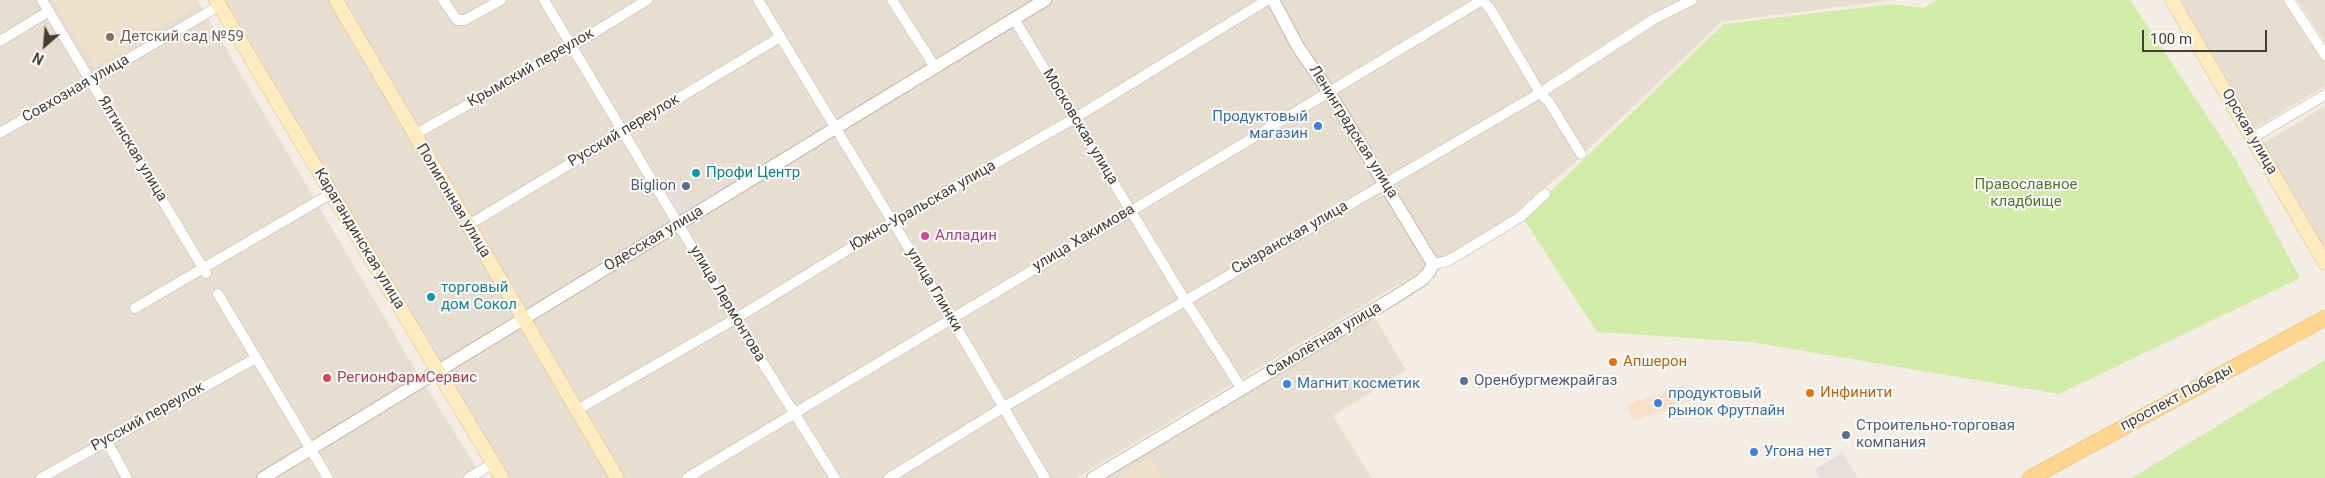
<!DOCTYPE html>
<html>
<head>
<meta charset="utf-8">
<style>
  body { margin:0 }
  #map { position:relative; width:2325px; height:478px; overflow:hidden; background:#f3ede3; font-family:Roboto,sans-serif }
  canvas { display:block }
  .north { position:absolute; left:20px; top:20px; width:50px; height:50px; -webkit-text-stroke:4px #fff; paint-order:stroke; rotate:207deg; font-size:14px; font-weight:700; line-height:20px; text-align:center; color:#453c33 }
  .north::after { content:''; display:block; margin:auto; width:18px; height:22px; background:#453c33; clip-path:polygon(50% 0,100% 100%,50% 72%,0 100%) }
  .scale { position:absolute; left:2142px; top:30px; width:125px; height:22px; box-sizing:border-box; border:2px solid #453c33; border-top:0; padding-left:6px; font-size:15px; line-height:18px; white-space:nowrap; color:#453c33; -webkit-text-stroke:4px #fff; paint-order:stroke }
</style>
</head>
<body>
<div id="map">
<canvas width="2325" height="478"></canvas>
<div class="north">N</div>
<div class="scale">100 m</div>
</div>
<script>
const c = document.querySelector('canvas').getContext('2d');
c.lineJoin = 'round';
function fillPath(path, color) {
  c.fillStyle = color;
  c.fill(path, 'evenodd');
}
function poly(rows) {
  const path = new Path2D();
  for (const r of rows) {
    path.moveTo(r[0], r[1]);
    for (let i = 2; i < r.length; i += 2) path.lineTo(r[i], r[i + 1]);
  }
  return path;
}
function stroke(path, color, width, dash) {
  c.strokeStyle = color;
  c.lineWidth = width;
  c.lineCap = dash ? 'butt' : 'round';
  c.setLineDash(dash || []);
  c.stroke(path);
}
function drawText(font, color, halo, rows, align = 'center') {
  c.font = font + ' Roboto,sans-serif';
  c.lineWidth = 4;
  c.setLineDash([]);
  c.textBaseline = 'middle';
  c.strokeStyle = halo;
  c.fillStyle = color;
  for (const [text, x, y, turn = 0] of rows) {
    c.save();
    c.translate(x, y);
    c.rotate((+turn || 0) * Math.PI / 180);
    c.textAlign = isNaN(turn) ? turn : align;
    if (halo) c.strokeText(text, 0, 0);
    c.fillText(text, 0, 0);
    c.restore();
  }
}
fillPath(poly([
  [0,0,197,0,416,371,483,478,0,478],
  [222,0,1893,0,1721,22,1572,165,1512,216,1076,478,510,478],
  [2184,0,2283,0,2325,63,2325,86,2254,129,2181,1],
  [2297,0,2325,0,2325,42],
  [2325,106,2325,243,2321,245,2262,144],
  [1372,313,1406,370,1333,416,1372,478,1103,478]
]), '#e7ded0');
fillPath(poly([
  [1684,385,1690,401,1633,421,1627,405]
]), '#f7e1cb');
fillPath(poly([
  [103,448,120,478,82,478,74,464]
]), '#e4ded8');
fillPath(poly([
  [53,0,189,0,193,7,94,67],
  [1149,458,1161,478,1116,478]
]), '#ede1cb');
fillPath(poly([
  [1937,0,2130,0,2236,160,2300,278,2059,394,1751,342,1597,332,1523,218,1724,24,1892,4,1924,8],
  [2325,360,2325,478,2132,478]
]), '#d2eba8');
fillPath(poly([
  [835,137,837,141,810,156,808,152],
  [723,184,727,190,683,216,666,190,674,185,686,206],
  [1842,452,1858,478,1820,478,1815,470]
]), '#e3dfdc');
const minor = poly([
  [42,0,206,273],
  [443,0,457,20,465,20,501,0],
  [544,0,735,319,835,478],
  [758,0,951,318,1045,478],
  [892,0,935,67],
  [1481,0,1489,7,1540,93,1549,102,1581,154],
  [2289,0,2325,55],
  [1014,19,1185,300,1242,389],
  [0,41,49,11],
  [0,133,219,6],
  [414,135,572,46,647,0],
  [2252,138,2325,95],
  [467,226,780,37],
  [1433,264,1448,261,1520,217,1545,194],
  [218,294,328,478],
  [135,308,332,193],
  [577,410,735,319,893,222,1075,118,1267,0],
  [106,440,127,478],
  [41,478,256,358],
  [469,478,493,463],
  [687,478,1482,0],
  [889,478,1004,407,1540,93,1654,19,1692,0]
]);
const tertiary = poly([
  [263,478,1045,0],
  [1093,478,1395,297,1423,279,1429,272,1433,264,1329,92,1298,47,1273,0]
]);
const secondary = poly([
  [216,0,502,478],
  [336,0,617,478],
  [2172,0,2325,263]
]);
const primary = poly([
  [2030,478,2325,318]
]);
stroke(minor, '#c2b6a8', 11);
stroke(tertiary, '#c2b6a8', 14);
stroke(secondary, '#d6be8e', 15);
stroke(primary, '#ecb457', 16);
stroke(minor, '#fff', 10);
stroke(tertiary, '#fff', 12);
stroke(secondary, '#ffebc0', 14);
stroke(primary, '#ffd68f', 15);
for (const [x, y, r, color] of [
  [110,37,5,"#8d6e63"],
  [1318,126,5,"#3f7fe0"],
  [696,173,5,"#0f9aa8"],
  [686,186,5,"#5c6f8a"],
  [925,236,5,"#d1479c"],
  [431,297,5,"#0f9aa8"],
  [1613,362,5,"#e8710a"],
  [327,378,5,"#e0444e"],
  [1464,381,5,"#5c6f8a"],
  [1287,384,5,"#3f7fe0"],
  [1810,393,5,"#e8710a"],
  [1658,403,5,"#3f7fe0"],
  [1846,435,5,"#5c6f8a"],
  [1754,452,5,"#3f7fe0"]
]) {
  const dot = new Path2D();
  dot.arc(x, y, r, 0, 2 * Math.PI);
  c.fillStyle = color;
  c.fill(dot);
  stroke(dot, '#fff', 2);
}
drawText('15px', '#785e54', '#fff', [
  ["Детский сад №59",120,37]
], 'left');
drawText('15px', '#453c33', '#fff', [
  ["Крымский переулок",531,68,-30],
  ["Совхозная улица",76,89,-30],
  ["Московская улица",1080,127,59],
  ["Русский переулок",624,131,-31],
  ["Ленинградская улица",1353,132,58],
  ["Орская улица",2249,132,60],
  ["Ялтинская улица",132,149,59],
  ["Полигонная улица",453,201,59],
  ["Южно-Уральская улица",923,206,-30],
  ["улица Хакимова",1084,238,-31],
  ["Сызранская улица",1290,238,-30],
  ["Карагандинская улица",359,239,59],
  ["Одесская улица",654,239,-31],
  ["улица Глинки",934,290,59],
  ["улица Лермонтова",727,304,59],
  ["Самолётная улица",1324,340,-31],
  ["проспект Победы",2177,398,-28],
  ["Русский переулок",148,417,-29]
]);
drawText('15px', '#366cbe', '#fff', [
  ["Продуктовый",1308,117,"right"],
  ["магазин",1308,134,"right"],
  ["Магнит косметик",1297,384],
  ["продуктовый",1668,394],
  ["рынок Фрутлайн",1668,411],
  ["Угона нет",1764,452]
], 'left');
drawText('15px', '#0d838f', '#fff', [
  ["Профи Центр",706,173],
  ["торговый",441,288],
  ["дом Сокол",441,305]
], 'left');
drawText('15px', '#4a7a22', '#fff', [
  ["Православное",2026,185],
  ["кладбище",2026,202]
]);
drawText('15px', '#4e5e75', '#fff', [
  ["Biglion",676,186,"right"],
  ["Оренбургмежрайгаз",1474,381],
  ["Строительно-торговая",1856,426],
  ["компания",1856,443]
], 'left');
drawText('15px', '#b23c85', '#fff', [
  ["Алладин",935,236]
], 'left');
drawText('15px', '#c56008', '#fff', [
  ["Апшерон",1623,362],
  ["Инфинити",1820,393]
], 'left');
drawText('15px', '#be3a42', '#fff', [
  ["РегионФармСервис",337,378]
], 'left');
</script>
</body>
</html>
